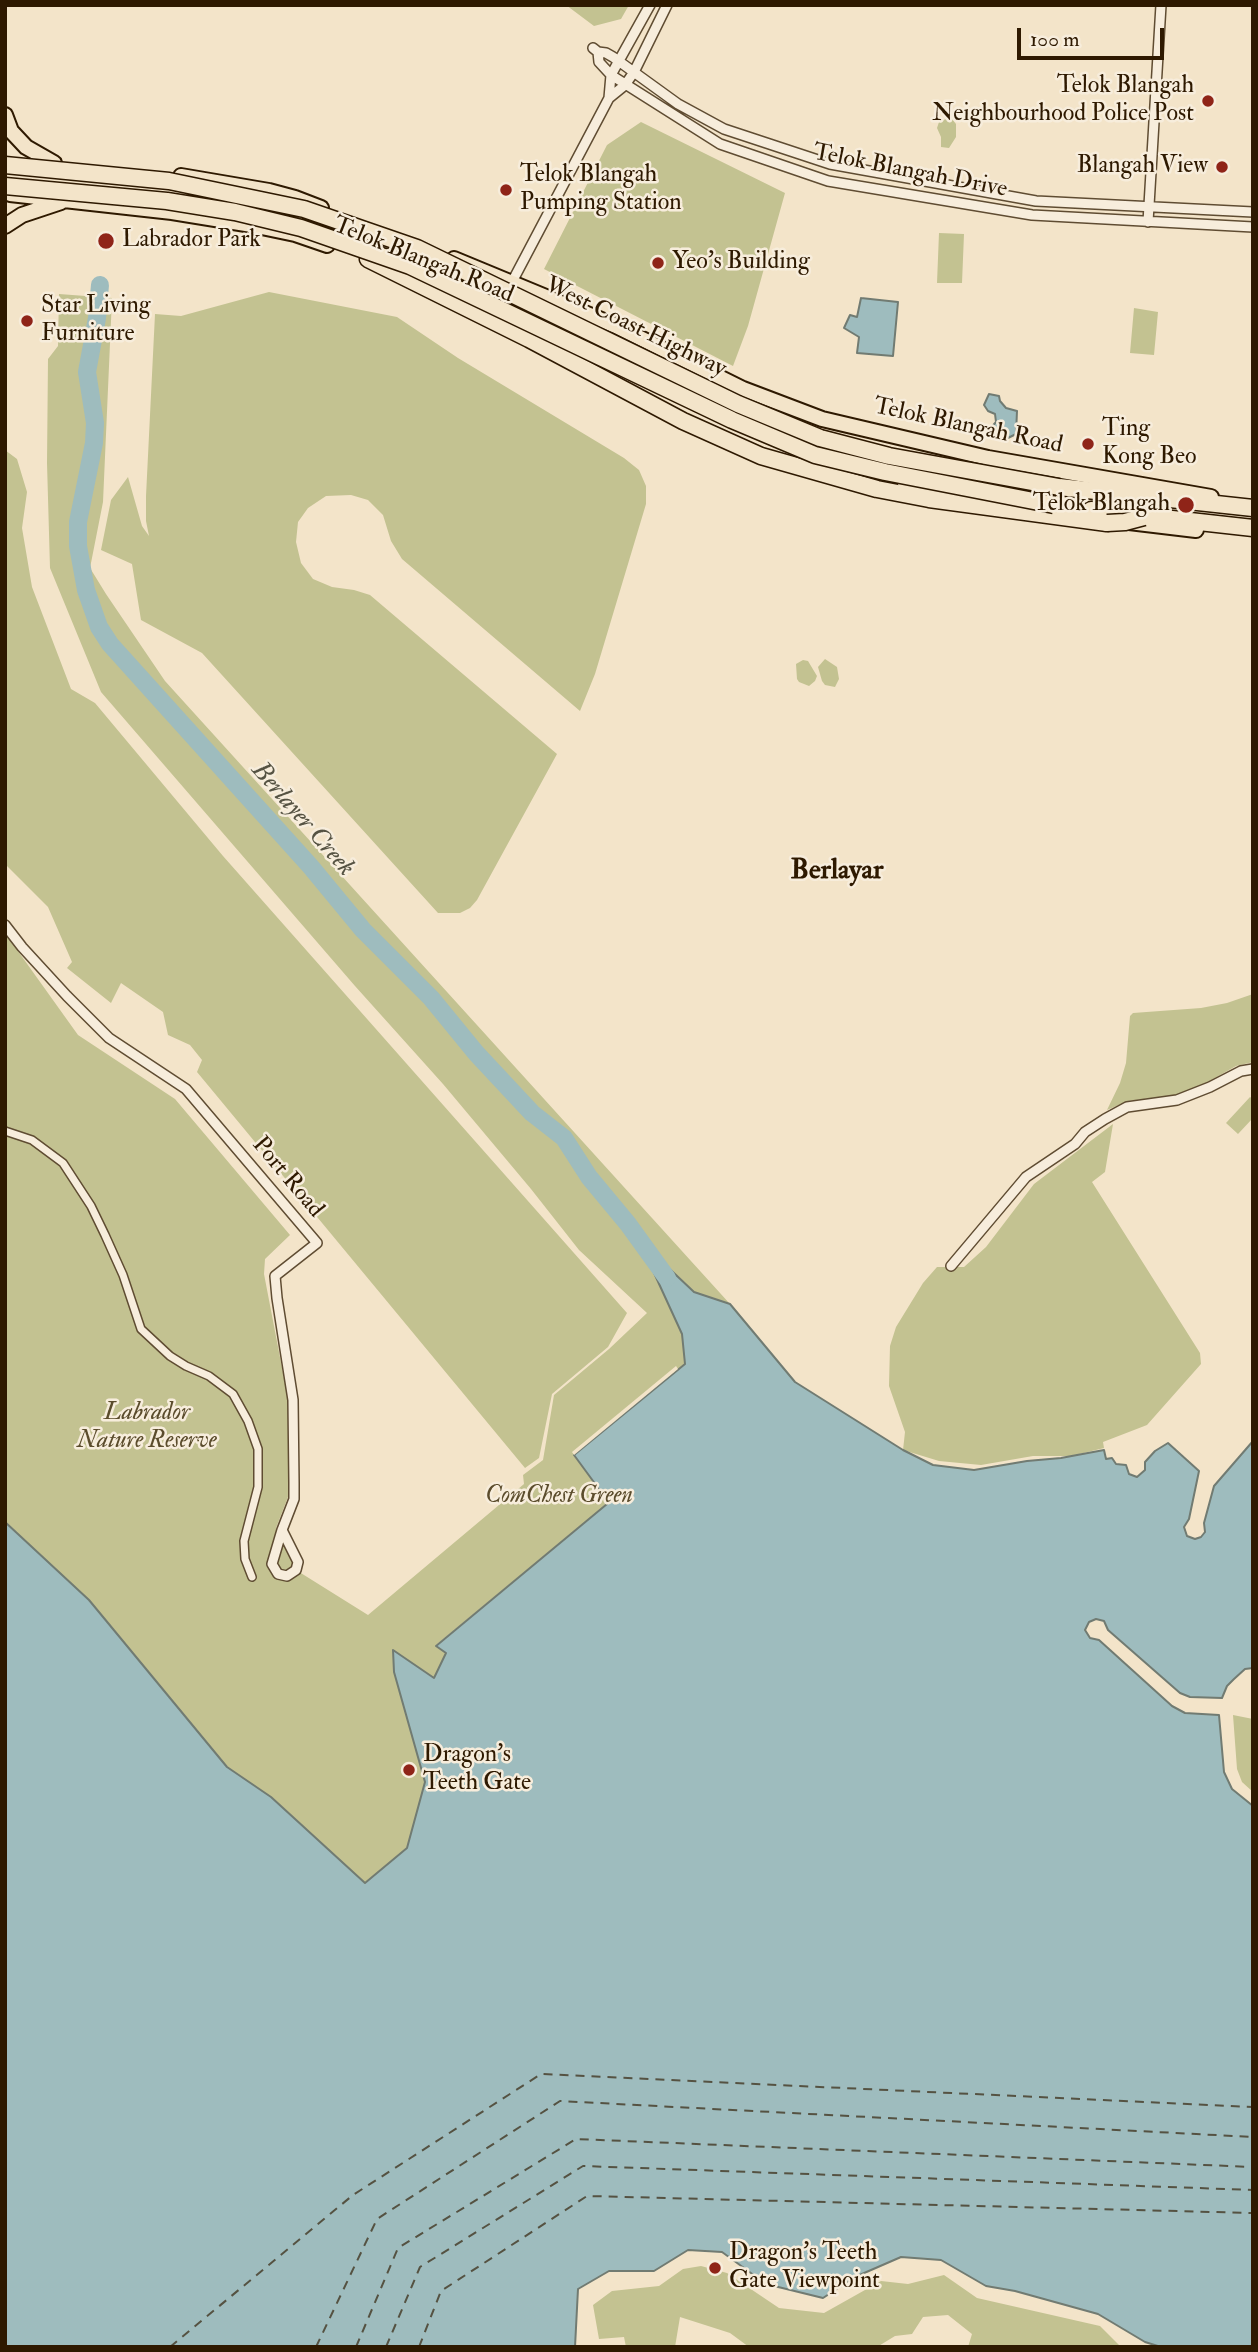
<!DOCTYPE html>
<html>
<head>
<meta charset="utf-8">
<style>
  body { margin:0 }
  #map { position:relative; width:1258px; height:2352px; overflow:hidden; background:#f3e4c9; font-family:"IM FELL Double Pica",serif }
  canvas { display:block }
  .frame { position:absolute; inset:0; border:7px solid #2e1900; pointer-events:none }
  .scale { position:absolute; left:1017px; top:28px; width:147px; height:32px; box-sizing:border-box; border:4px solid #2e1900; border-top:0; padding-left:9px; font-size:21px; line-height:24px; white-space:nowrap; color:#2e1900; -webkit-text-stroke:5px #f7eddc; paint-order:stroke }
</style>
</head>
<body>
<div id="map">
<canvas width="1258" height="2352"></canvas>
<div class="frame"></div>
<div class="scale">100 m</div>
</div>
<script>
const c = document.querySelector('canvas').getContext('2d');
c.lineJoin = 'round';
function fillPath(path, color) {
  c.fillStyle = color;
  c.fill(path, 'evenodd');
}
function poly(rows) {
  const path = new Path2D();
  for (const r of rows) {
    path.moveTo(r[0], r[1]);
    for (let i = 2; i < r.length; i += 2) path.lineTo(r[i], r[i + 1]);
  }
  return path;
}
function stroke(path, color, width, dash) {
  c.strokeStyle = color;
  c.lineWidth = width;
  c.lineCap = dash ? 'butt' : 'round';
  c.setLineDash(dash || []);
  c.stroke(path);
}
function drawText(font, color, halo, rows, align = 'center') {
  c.font = font + ' "IM FELL Double Pica",serif';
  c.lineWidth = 5;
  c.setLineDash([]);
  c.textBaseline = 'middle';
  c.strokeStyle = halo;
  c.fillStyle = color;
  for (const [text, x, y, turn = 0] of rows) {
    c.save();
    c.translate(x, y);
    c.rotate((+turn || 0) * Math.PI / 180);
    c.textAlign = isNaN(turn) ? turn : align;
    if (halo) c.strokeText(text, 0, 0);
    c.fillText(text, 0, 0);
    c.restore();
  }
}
fillPath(poly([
  [566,5,629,5,621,19,594,26],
  [946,119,952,119,956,124,956,137,949,148,941,147,941,137,937,128,939,122],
  [641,122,785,193,748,326,733,366,544,269,607,145],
  [939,233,964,234,962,283,937,283],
  [269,292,397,317,458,358,624,458,639,470,646,486,646,504,595,674,580,711,402,559,391,541,383,515,368,500,351,495,326,496,308,508,298,522,296,542,301,563,313,579,332,587,354,590,370,595,557,754,477,900,470,908,460,913,438,913,202,653,141,620,132,564,101,550,111,500,128,477,142,526,149,536,146,521,146,496,155,314,181,316],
  [59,294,112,298,103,502,90,568,106,594,165,681,730,1304,694,1292,657,1257,650,1262,682,1335,685,1364,664,1381,607,1504,436,1645,446,1653,434,1678,393,1651,394,1672,425,1782,407,1848,365,1883,271,1797,227,1767,89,1600,5,1522,5,933,78,1035,175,1099,290,1235,265,1259,264,1274,288,1399,288,1497,276,1528,292,1552,296,1570,368,1615,524,1484,523,1475,543,1460,554,1395,609,1349,647,1313,579,1250,531,1189,443,1084,355,986,101,692,50,568,47,463,48,359,58,346],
  [1134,308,1158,312,1154,355,1130,353],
  [5,450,17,459,27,492,22,528,32,587,71,689,95,703,223,856,627,1313,608,1347,552,1394,539,1458,525,1468,197,1072,202,1060,190,1045,168,1035,163,1012,121,983,111,1003,67,968,72,962,48,907,5,864],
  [825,659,837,667,839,679,835,687,825,685,822,681,818,667],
  [803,660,808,661,817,676,815,681,809,686,799,682,797,679,796,664],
  [1253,994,1253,1062,1236,1066,1206,1083,1176,1095,1128,1101,1107,1110,1120,1083,1126,1063,1130,1016,1133,1013,1201,1008,1227,1003],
  [1250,1097,1253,1099,1253,1118,1238,1134,1226,1123],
  [1113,1124,1105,1172,1092,1182,1200,1353,1201,1364,1147,1425,1103,1442,1104,1448,1071,1456,1033,1456,981,1465,939,1461,903,1450,905,1432,889,1386,890,1346,896,1327,923,1283,937,1267,964,1267,986,1247,1034,1184],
  [1233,1715,1253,1719,1253,1792,1242,1782,1237,1769],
  [701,2266,727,2273,779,2308,824,2313,881,2281,908,2284,944,2275,977,2298,1100,2326,1121,2347,968,2347,972,2334,948,2315,923,2317,912,2334,895,2336,877,2347,749,2347,730,2333,680,2317,675,2347,626,2347,624,2337,599,2339,593,2305,612,2291,659,2286,683,2269]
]), '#c3c291');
const water = poly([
  [861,298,898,302,893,356,857,353,859,337,844,328,850,315,857,317,861,298],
  [989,394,999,396,1000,401,1006,408,1017,411,1016,434,1008,438,989,437,989,430,996,422,995,414,988,411,984,405,989,394],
  [657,1257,694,1292,730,1304,795,1382,903,1450,933,1465,974,1470,1027,1461,1061,1458,1104,1450,1106,1459,1112,1458,1116,1464,1126,1465,1129,1474,1137,1477,1145,1470,1145,1462,1155,1451,1168,1443,1199,1471,1189,1519,1184,1527,1187,1536,1195,1539,1201,1537,1205,1532,1204,1523,1214,1486,1253,1441,1253,1668,1245,1669,1234,1679,1227,1686,1222,1698,1190,1697,1180,1693,1108,1630,1104,1621,1096,1619,1089,1622,1085,1630,1090,1638,1099,1640,1172,1706,1185,1713,1219,1715,1224,1772,1232,1789,1253,1806,1253,2347,1161,2347,1145,2342,1098,2314,1015,2291,986,2286,941,2260,901,2257,855,2277,823,2298,766,2284,722,2252,688,2250,654,2271,609,2271,578,2289,575,2347,5,2347,5,1522,89,1600,227,1767,271,1797,365,1883,407,1848,425,1782,394,1672,393,1650,434,1678,446,1653,436,1646,607,1504,607,1500,574,1455,685,1364,682,1334,649,1262,657,1257]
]);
fillPath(water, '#9ebcbe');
stroke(water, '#717b72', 2);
fillPath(poly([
  [676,1366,678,1369,574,1455,572,1452]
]), '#f3e4c9');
stroke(poly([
  [100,285,97,318,87,372,95,423,94,443,78,522,78,546,86,590,99,627,110,644,311,867,363,930,431,998,476,1053,532,1113,564,1138,589,1177,628,1224,667,1278]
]), '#9ebcbe', 18);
stroke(poly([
  [170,2347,353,2195,541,2074,1253,2107],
  [316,2347,377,2219,560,2101,1253,2137],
  [356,2347,398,2248,576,2139,1253,2167],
  [386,2347,420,2267,583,2166,1253,2190],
  [419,2347,441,2291,587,2196,1253,2213]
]), '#555242', 2, [9, 7]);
const pedestrian = poly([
  [5,1131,32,1140,63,1163,91,1206,105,1235,123,1275,141,1329,170,1356,186,1366,209,1376,233,1394,248,1421,258,1449,258,1487,244,1541,245,1559,252,1577]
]);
const minor = poly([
  [593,48,598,52,606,53,613,57,678,104,724,129,830,164,1036,201,1253,212],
  [598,52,599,62,611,75,720,144,828,181,1032,215,1253,227],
  [609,98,611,75,650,5],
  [1148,222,1161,5],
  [512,282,609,98,625,85,634,72,667,5],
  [5,925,22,947,67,996,109,1038,186,1089,317,1243,275,1276,277,1298,293,1400,294,1483,294,1499,282,1530,272,1564,278,1574,287,1576,296,1570,298,1562,282,1530],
  [951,1266,1026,1177,1075,1144,1085,1132,1105,1119,1127,1107,1177,1100,1210,1087,1241,1071,1253,1069]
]);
const primary = poly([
  [5,115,11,131,26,147,54,163],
  [181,176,269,191,295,198,321,208],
  [10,194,172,212,252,225,295,234,327,245],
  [5,226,22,215,61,202],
  [454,259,616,326,743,389,822,419,988,458,1211,497],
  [905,483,984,499],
  [1129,522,1196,530]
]);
const trunk = poly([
  [368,259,529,339,683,421,761,456,877,489,929,499,1107,523],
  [1059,487,1253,508],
  [1091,510,1253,528]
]);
stroke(pedestrian, '#5f4c32', 10);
stroke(minor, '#5f4c32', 12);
stroke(primary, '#2e1900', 18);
stroke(trunk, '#2e1900', 19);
stroke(pedestrian, '#f7eddc', 7);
stroke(minor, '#f7eddc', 9);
stroke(primary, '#f3e4c9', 14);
stroke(trunk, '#f3e4c9', 16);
const trunkBridge = poly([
  [5,165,169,181,304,209,417,248,738,404,820,438,889,456,1059,487],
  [5,186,167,201,235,212,301,228,410,266,732,420,815,455,885,472,1054,505],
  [1107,523,1125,522,1144,517]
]);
stroke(trunkBridge, '#2e1900', 19, []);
stroke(trunkBridge, '#f3e4c9', 16);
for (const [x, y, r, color] of [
  [1208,101,7,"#8f2418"],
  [1222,167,7,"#8f2418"],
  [506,190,7,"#8f2418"],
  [106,241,9,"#8f2418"],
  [658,263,7,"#8f2418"],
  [27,321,7,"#8f2418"],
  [1088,444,7,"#8f2418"],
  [1186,505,9,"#8f2418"],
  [409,1770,7,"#8f2418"],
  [715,2268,7,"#8f2418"]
]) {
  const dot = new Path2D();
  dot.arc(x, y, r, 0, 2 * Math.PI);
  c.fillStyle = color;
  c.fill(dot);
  stroke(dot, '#f7eddc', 2.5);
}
drawText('24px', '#2e1900', '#f7eddc', [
  ["Telok Blangah",1194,87,"right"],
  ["Neighbourhood Police Post",1194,115,"right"],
  ["Blangah View",1208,167,"right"],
  ["Telok Blangah",520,176],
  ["Pumping Station",520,204],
  ["Labrador Park",122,241],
  ["Yeo's Building",672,263],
  ["Star Living",41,307],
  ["Furniture",41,335],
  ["Ting",1102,430],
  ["Kong Beo",1102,458],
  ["Telok Blangah",1170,505,"right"],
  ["Dragon's",423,1756],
  ["Teeth Gate",423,1784],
  ["Dragon's Teeth",729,2254],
  ["Gate Viewpoint",729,2282]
], 'left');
drawText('24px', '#2e1900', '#f7eddc', [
  ["Telok Blangah Drive",910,172,11],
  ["Telok Blangah Road",423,261,22],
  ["West Coast Highway",635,328,26],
  ["Telok Blangah Road",968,427,12],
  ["Port Road",287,1178,50]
]);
drawText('italic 24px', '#5b4c2c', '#f7eddc', [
  ["Labrador",147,1414],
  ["Nature Reserve",147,1442],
  ["ComChest Green",559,1497]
]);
drawText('italic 26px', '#555242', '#f7eddc', [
  ["Berlayer Creek",302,820,49]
]);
drawText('bold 28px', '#2e1900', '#f7eddc', [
  ["Berlayar",837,872]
]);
</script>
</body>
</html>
